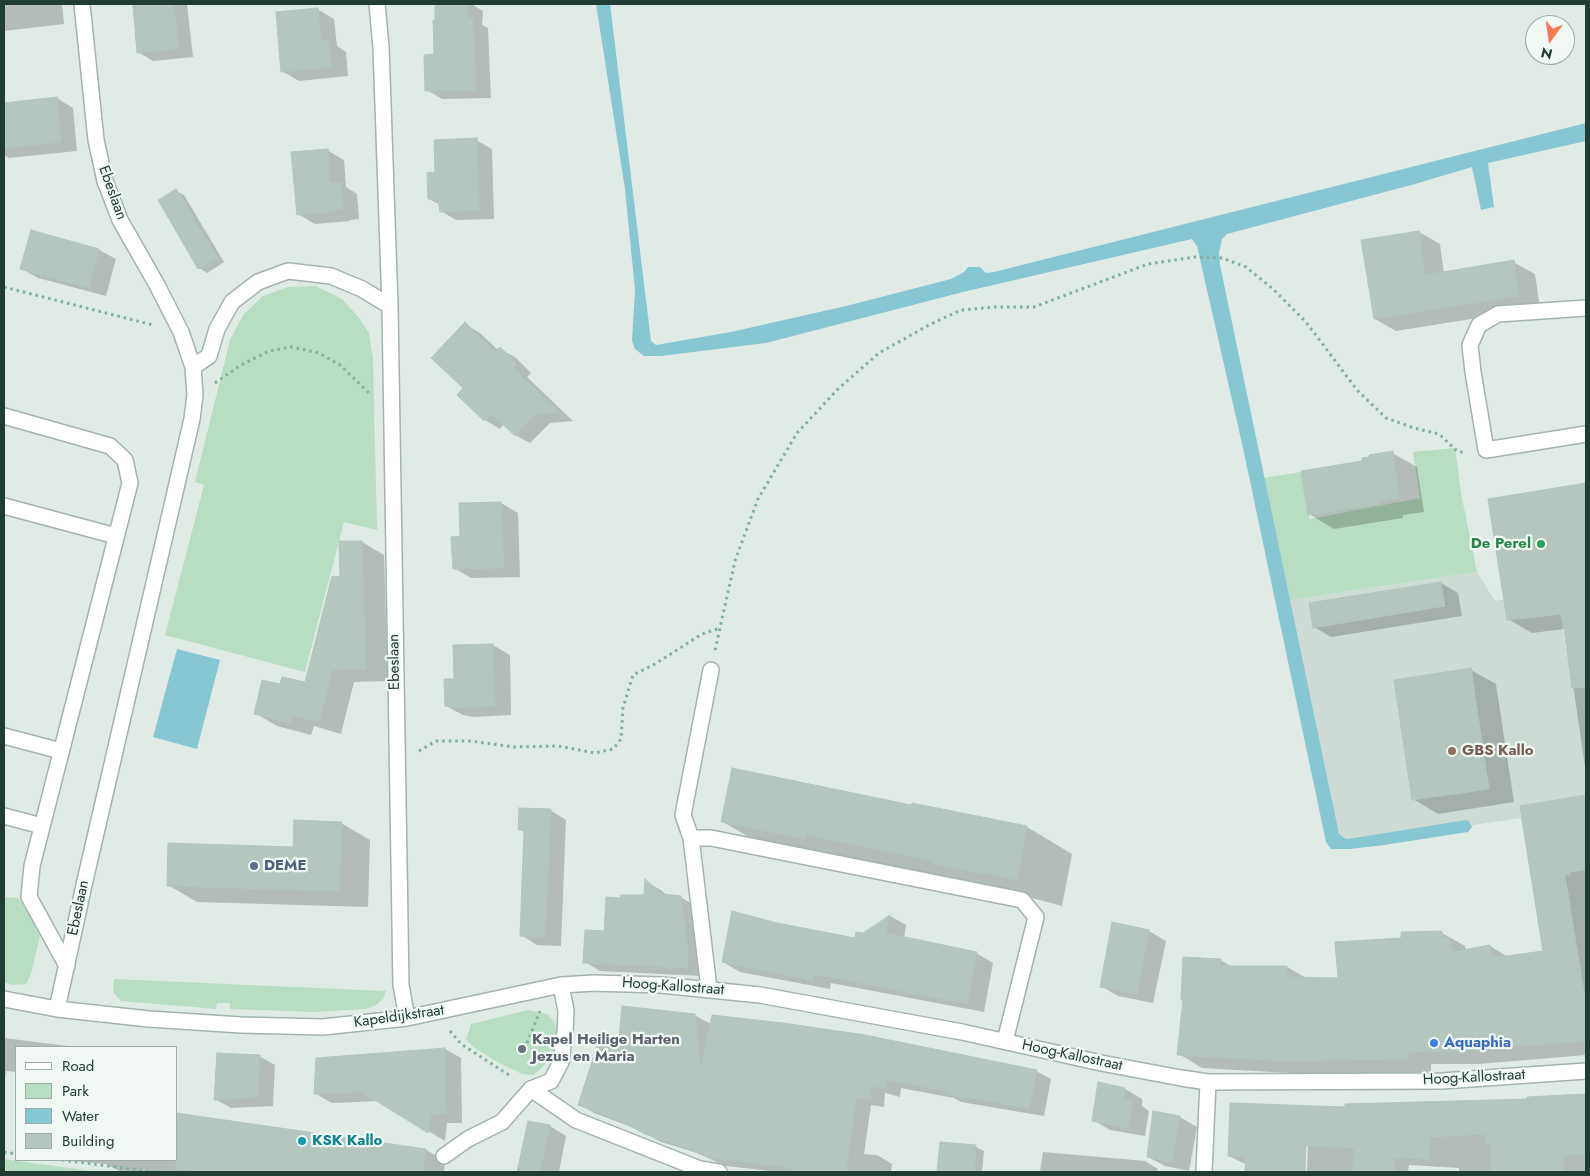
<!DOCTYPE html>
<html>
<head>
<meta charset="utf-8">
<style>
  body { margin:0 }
  #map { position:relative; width:1590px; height:1176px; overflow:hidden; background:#e0ebe6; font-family:Jost,sans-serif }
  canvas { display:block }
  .frame { position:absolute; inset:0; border:5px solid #213c34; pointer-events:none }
  .legend { position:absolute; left:15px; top:1046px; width:162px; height:115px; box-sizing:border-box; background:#f1f8f4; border:1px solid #9eada7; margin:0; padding:6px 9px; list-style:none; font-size:15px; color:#213c34 }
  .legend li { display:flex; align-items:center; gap:10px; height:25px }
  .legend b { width:25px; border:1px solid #9eada7 }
  .north { position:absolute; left:1525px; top:15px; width:50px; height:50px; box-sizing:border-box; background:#f1f8f4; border:1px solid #9eada7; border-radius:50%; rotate:194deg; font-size:14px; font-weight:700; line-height:20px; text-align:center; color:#213c34 }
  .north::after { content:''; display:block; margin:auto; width:18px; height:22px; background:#f47b55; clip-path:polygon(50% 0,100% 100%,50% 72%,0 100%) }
</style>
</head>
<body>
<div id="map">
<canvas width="1590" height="1176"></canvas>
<div class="frame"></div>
<ul class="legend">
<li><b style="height:6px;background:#fff"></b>Road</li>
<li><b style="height:14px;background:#b8ddc2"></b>Park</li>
<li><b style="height:14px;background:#87c7d2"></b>Water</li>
<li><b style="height:14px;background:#b5c6bf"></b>Building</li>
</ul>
<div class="north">N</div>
</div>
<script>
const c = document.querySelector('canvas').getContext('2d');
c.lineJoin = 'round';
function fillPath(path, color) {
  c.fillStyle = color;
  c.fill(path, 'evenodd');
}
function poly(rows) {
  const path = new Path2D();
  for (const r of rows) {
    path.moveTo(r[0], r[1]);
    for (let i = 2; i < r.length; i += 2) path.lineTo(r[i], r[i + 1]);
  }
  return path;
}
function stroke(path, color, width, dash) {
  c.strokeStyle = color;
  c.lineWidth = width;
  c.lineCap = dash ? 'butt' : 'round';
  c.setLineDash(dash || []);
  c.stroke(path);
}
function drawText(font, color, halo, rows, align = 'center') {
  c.font = font + ' Jost,sans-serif';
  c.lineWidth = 4.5;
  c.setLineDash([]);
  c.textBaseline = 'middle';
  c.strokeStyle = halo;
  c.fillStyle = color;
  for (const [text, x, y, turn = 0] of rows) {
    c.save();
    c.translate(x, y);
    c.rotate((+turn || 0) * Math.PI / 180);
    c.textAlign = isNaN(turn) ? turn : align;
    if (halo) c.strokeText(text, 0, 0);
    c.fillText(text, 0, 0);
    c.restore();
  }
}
fillPath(poly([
  [1477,572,1495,601,1556,591,1572,684,1586,681,1586,1041,1579,1041,1550,997,1521,818,1336,845,1290,600]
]), '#cedbd5');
fillPath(poly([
  [316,286,342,299,360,319,369,333,373,359,377,530,344,522,305,672,165,635,204,485,195,482,230,340,243,315,263,296,288,287],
  [1455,448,1461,493,1477,572,1290,600,1263,478,1301,472,1310,519,1420,498,1413,452],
  [4,897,18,898,41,932,31,974,26,984,12,985,4,982],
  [114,979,385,991,386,991,383,999,375,1006,365,1009,314,1012,230,1009,230,1003,217,1003,216,1009,121,1001,113,992],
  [528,1010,547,1014,554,1021,557,1031,554,1050,547,1063,533,1075,522,1074,501,1064,476,1049,466,1040,471,1024],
  [4,1159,98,1172,4,1172]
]), '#b8ddc2');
fillPath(poly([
  [596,4,610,4,651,341,656,345,731,332,846,306,951,279,964,272,968,267,980,267,986,273,994,272,1586,123,1586,141,1488,163,1494,207,1481,210,1472,167,1415,184,1227,234,1222,239,1219,253,1220,265,1339,834,1344,838,1348,839,1466,820,1469,821,1472,827,1468,832,1384,845,1350,849,1331,849,1326,842,1243,448,1197,246,1192,239,963,292,766,343,661,356,644,356,635,349,632,341,635,290,625,189],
  [177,649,220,660,197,749,153,737]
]), '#87c7d2');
fillPath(poly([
  [4,4,62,4,64,24,4,31],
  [134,4,187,4,193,57,153,61,138,52],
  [436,4,471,4,483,11,482,25,488,28,491,98,442,99,427,90,435,56],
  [317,9,334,19,337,46,346,52,348,76,299,81,282,71],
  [57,98,73,108,77,151,9,158,4,155,4,105],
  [476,140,492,149,494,219,456,220,441,211,440,205,429,199,436,174],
  [327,150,344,160,346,187,357,194,359,219,350,220,350,221,315,224,298,214],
  [176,191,184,195,224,262,207,273,199,268],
  [31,232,99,250,116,259,106,296,38,278,22,269],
  [1419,232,1440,244,1444,273,1513,262,1535,274,1540,308,1396,331,1375,319],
  [465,324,480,333,498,350,500,349,515,357,531,373,527,377,573,421,550,423,530,443,515,435,504,424,500,429,485,420,465,388],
  [1392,453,1417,467,1424,512,1403,515,1403,518,1334,529,1309,514,1363,462],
  [1586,484,1586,774,1565,629,1532,633,1508,619,1489,500],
  [501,503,518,513,520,577,471,578,454,568],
  [362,542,384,555,388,681,354,682,341,734,314,726,311,735,277,726,255,713,306,683,342,579],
  [1441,583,1458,593,1462,616,1331,637,1314,627],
  [493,645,510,655,511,715,473,717,463,715,446,706,455,680],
  [1471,670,1496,684,1514,802,1438,814,1413,799],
  [1586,796,1586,840,1584,840,1586,852,1586,1055,1479,1064,1431,1064,1431,1072,1308,1074,1202,1068,1179,1054,1220,960,1233,967,1287,967,1308,979,1340,980,1402,939,1442,933,1465,946,1465,948,1470,950,1490,946,1508,957,1544,952,1522,807],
  [912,805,1027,827,1072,854,1062,906,1032,898,1031,900,768,848,723,822,912,806],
  [550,810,566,820,561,946,537,945,521,935,526,833,519,829],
  [341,823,370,840,368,907,197,902,168,885,294,848],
  [646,882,661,890,668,896,680,897,696,906,703,976,600,971,585,962,606,932,622,899,645,896],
  [890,916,906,925,904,938,976,953,993,963,984,1012,831,983,830,989,740,972,723,962,777,924,856,939],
  [1113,924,1149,931,1166,941,1153,1003,1118,996,1101,986],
  [694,1015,711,1024,1036,1071,1051,1079,1044,1116,961,1102,954,1098,901,1088,900,1097,885,1093,884,1107,871,1105,864,1154,877,1155,892,1164,891,1172,778,1172,726,1166,697,1153,661,1142,637,1129,594,1113,579,1104,619,1049],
  [4,1038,76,1047,16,1047,16,1072,6,1071,4,1085],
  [445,1049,461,1058,462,1123,447,1123,445,1141,378,1101,332,1103,316,1094],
  [259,1056,275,1065,273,1106,231,1108,215,1099],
  [1125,1089,1142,1099,1142,1106,1149,1111,1145,1136,1110,1130,1093,1120],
  [1586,1095,1586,1172,1459,1172,1459,1168,1409,1165,1408,1172,1307,1172,1309,1121,1293,1172,1246,1172,1247,1165,1229,1156,1231,1104,1295,1106,1310,1115,1311,1107,1346,1108,1346,1105,1528,1100,1528,1098],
  [1154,1113,1180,1117,1197,1127,1189,1171,1165,1166,1148,1157],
  [529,1122,550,1126,566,1136,559,1172,518,1172],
  [941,1144,976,1147,984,1151,982,1172,938,1172],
  [426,1150,445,1161,444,1172,121,1172,106,1164,60,1160,176,1160],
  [1043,1152,1145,1161,1158,1169,1157,1172,1040,1172]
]), '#0003');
const building = poly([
  [133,4,173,4,179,49,137,53,133,4],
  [435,4,468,4,467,18,473,18,476,90,425,91,424,55,434,54,433,20,435,20,435,4],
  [318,8,321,41,329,41,331,67,281,72,276,12,318,8],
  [57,97,61,142,4,148,4,103,57,97],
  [477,138,479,210,440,212,438,199,428,199,427,173,435,172,434,140,477,138],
  [328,149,330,183,341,183,343,209,334,211,334,212,297,215,291,152,328,149],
  [176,189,217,258,198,269,158,200,176,189],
  [31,230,99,249,89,288,20,269,31,230],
  [1419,231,1425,275,1514,260,1519,296,1374,319,1361,240,1419,231],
  [465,322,495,352,500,347,517,364,513,368,559,412,535,415,515,436,494,416,493,417,490,415,484,421,457,395,463,388,431,358,465,322],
  [1393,451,1399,498,1378,501,1378,504,1308,515,1301,471,1362,461,1362,458,1369,457,1369,455,1393,451],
  [1586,483,1586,687,1572,688,1562,614,1507,620,1488,499,1586,483],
  [501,502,504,568,453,569,451,537,460,536,459,503,501,502],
  [339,541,362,541,366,669,332,670,319,722,292,715,289,723,254,714,262,680,280,684,282,677,305,682,332,576,340,577,339,541],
  [1441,582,1445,606,1313,628,1309,603,1441,582],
  [493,644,495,706,455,708,455,706,445,706,444,679,454,679,453,645,493,644],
  [1471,668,1489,789,1412,800,1394,680,1471,668],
  [732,768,911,805,912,803,1027,826,1017,880,986,873,986,874,933,864,933,861,909,856,831,840,806,835,805,839,721,822,732,768],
  [1586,795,1586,870,1569,872,1570,875,1565,875,1584,992,1586,991,1586,1041,1456,1051,1409,1052,1409,1059,1284,1061,1177,1055,1183,1000,1181,1000,1183,957,1221,959,1220,966,1287,966,1287,977,1338,978,1335,942,1401,938,1401,932,1442,931,1442,938,1450,938,1452,952,1490,945,1492,958,1543,951,1520,806,1586,795],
  [519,808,551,809,545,937,520,936,524,830,518,830,519,808],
  [294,820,342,822,339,891,167,886,168,843,293,847,294,820],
  [645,879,662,894,681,896,688,954,687,968,583,963,585,930,604,931,606,897,620,898,621,895,644,895,645,879],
  [732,911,777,923,855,938,856,932,863,933,890,915,886,933,977,952,967,1004,814,974,813,981,722,962,732,911],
  [1112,922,1149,930,1137,994,1100,987,1112,922],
  [622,1006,695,1014,701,1068,712,1015,783,1023,865,1035,1037,1070,1029,1108,945,1094,946,1091,887,1080,886,1089,871,1086,870,1099,856,1098,846,1172,792,1172,792,1168,710,1158,681,1146,645,1134,621,1121,578,1105,598,1043,618,1048,622,1006],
  [445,1048,446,1114,431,1114,428,1133,362,1092,314,1094,316,1058,445,1048],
  [217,1053,260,1055,258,1097,214,1100,217,1053],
  [1098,1082,1125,1088,1125,1100,1133,1100,1128,1128,1092,1121,1098,1082],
  [1586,1094,1586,1154,1564,1155,1564,1172,1491,1172,1491,1144,1485,1144,1485,1134,1430,1137,1429,1159,1394,1158,1394,1172,1353,1172,1354,1148,1306,1146,1305,1172,1245,1172,1246,1157,1228,1156,1230,1103,1345,1107,1345,1104,1527,1099,1527,1097,1586,1094],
  [1153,1111,1180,1116,1172,1162,1147,1157,1153,1111],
  [176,1113,426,1149,423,1172,227,1172,176,1169,176,1113],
  [528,1121,550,1125,540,1172,517,1172,528,1121],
  [940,1142,976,1145,974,1172,937,1172,940,1142]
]);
fillPath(building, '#b5c6bf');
stroke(building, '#b3c5bd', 1);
const service = poly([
  [1586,308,1498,314,1479,325,1470,345,1473,372,1486,450,1586,434],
  [4,416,110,446,125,460,130,483,32,866,29,897,67,966],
  [4,506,116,536],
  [4,736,61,751],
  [4,816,42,826],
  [691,838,711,838,1022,900,1036,917,1005,1041],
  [709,989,691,838,683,815,711,670],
  [531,1089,576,1120,700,1169,719,1172]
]);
const minor = poly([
  [377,4,381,47,390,306,401,985,407,1018],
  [193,367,209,356,217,329,232,302,258,282,288,271,331,276,362,289,390,306],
  [4,999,57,1009,149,1019,241,1025,323,1027,407,1018,561,985,594,983,661,985,760,995,962,1032,1101,1063,1181,1078,1208,1082,1442,1081,1586,1071],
  [57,1009,84,885,192,419,195,395,193,367,181,332,157,285,120,220,105,181,96,140,82,4],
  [444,1156,468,1139,502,1122,531,1089,551,1081,561,1062,565,1032,566,1011,561,985],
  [1204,1172,1208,1082]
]);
stroke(service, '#a3b3ad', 18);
stroke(minor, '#a3b3ad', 18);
stroke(poly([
  [4,287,153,325],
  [215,383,241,365,269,351,291,347,319,353,340,365,369,393],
  [715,650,735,561,750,520,758,499,797,433,838,389,879,353,929,325,961,310,995,307,1034,307,1148,264,1195,257,1222,258,1246,267,1273,289,1306,322,1357,390,1386,418,1414,428,1439,434,1458,452,1465,452],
  [419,751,436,741,471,741,514,747,558,746,595,753,613,749,621,739,623,708,633,675,655,664,702,634,720,628],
  [450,1031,461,1044,512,1077],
  [527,1043,540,1011],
  [4,1152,16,1154],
  [62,1160,154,1172]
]), '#80b0a0', 3, [2.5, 4]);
stroke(service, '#fff', 15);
stroke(minor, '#fff', 15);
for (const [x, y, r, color] of [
  [1541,544,5,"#2e9e5b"],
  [1452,751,5,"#8d6e63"],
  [254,866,5,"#5c6f8a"],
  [1434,1043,5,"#3f7fe0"],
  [522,1049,5,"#6b7280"],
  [302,1141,5,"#0f9aa8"]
]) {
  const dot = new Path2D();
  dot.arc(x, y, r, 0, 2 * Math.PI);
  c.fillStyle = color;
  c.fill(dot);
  stroke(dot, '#f1f8f4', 2);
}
drawText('15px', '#213c34', '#f1f8f4', [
  ["Ebeslaan",112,193,70],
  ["Ebeslaan",395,662,-91],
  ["Ebeslaan",79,908,-78],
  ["Hoog-Kallostraat",673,987,4],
  ["Kapeldijkstraat",399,1017,-8],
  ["Hoog-Kallostraat",1072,1056,12],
  ["Hoog-Kallostraat",1474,1078,-3]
]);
drawText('bold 15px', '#27864d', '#f1f8f4', [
  ["De Perel",1531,544]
], 'right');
drawText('bold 15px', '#785e54', '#f1f8f4', [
  ["GBS Kallo",1462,751]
], 'left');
drawText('bold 15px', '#4e5e75', '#f1f8f4', [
  ["DEME",264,866]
], 'left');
drawText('bold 15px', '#5b616d', '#f1f8f4', [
  ["Kapel Heilige Harten",532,1040],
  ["Jezus en Maria",532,1057]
], 'left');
drawText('bold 15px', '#366cbe', '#f1f8f4', [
  ["Aquaphia",1444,1043]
], 'left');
drawText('bold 15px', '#0d838f', '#f1f8f4', [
  ["KSK Kallo",312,1141]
], 'left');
</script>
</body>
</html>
